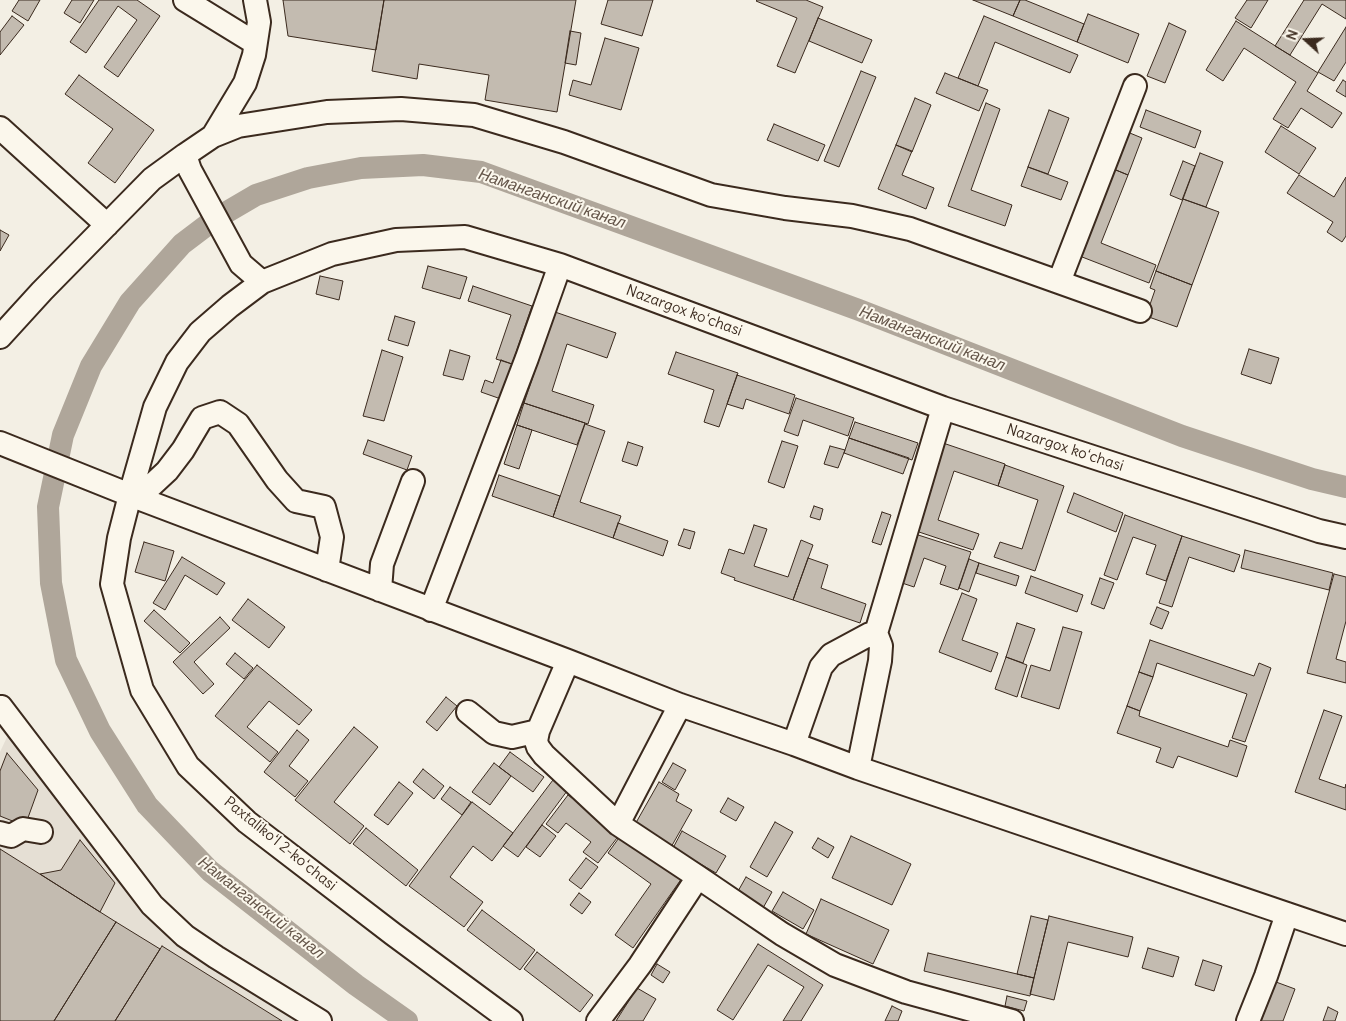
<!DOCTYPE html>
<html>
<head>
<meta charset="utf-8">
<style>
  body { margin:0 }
  #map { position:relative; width:1346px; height:1021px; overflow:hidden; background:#f3efe4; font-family:Delius,sans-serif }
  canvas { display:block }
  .north { position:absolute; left:1281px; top:15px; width:50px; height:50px; -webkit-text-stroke:4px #fbf7ec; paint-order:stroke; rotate:290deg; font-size:14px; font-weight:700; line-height:20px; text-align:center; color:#3b2a1e }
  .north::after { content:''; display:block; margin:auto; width:18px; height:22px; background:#3b2a1e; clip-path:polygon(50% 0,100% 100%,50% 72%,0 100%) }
</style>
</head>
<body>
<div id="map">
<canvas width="1346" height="1021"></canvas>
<div class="north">N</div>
</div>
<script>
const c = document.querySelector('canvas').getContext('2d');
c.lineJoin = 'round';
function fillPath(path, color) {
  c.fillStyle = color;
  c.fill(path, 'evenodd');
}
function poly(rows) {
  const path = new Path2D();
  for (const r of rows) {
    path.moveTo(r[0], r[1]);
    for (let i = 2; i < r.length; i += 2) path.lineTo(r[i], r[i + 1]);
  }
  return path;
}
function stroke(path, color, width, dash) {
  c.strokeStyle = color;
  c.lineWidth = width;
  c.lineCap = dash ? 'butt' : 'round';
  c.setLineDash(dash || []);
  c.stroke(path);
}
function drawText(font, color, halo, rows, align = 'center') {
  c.font = font + ' Delius,sans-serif';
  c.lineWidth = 4;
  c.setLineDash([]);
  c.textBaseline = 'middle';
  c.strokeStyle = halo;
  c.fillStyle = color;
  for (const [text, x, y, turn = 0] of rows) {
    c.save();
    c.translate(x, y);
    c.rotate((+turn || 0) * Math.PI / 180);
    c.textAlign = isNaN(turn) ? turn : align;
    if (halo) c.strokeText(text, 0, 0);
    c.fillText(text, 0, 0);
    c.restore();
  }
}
fillPath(poly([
  [8,735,170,941,297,1021,0,1021,0,752]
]), '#e5dfd4');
stroke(poly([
  [407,1021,356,985,210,871,147,805,100,731,66,660,51,583,48,507,63,435,91,366,130,302,182,244,215,219,256,195,308,178,361,168,423,165,481,172,859,310,1182,436,1312,479,1346,487]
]), '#afa69a', 22);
const building = poly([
  [19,0,40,0,28,21,12,11,19,0],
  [72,0,94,0,80,23,64,13,72,0],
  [99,0,137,0,160,16,118,77,104,67,137,20,118,6,86,53,70,42,99,0],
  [283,0,384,0,376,50,288,36,283,0],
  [384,0,576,0,557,112,485,100,489,75,419,64,417,79,372,71,384,0],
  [608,0,653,0,642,36,601,24,608,0],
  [757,0,806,0,823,7,795,73,777,66,797,18,756,1,757,0],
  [973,0,1020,0,1013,16,973,0],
  [1020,0,1025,0,1084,24,1077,42,1013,16,1020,0],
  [1247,0,1268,0,1251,28,1235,18,1247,0],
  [1304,0,1346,0,1346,19,1322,4,1290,55,1275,46,1304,0],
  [1088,14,1139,34,1128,63,1077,42,1088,14],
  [12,16,24,25,0,55,0,32,12,16],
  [984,16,1078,55,1070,73,995,42,978,86,958,78,984,16],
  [818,18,872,40,862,63,809,41,818,18],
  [1236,21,1318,73,1307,91,1342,113,1332,128,1301,108,1288,128,1273,119,1296,82,1244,48,1223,81,1206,70,1236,21],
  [1169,23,1186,31,1165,83,1147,76,1169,23],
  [1346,27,1346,62,1334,81,1318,72,1346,27],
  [570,31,581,33,576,65,565,63,570,31],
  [605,38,639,48,621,110,569,95,573,80,591,85,605,38],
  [861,71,876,77,839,167,824,161,861,71],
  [945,73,988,90,979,111,936,93,945,73],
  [79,75,154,130,115,183,88,163,113,129,65,94,79,75],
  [1343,80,1346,82,1346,97,1336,91,1343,80],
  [915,98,931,105,912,152,896,145,915,98],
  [986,103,1000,109,971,190,1012,205,1005,226,948,206,986,103],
  [1049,110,1069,118,1048,174,1028,167,1049,110],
  [1146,110,1201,131,1195,148,1140,127,1146,110],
  [774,124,825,145,818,161,767,140,774,124],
  [1281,126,1316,148,1299,174,1265,152,1281,126],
  [1125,131,1142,138,1128,175,1111,168,1125,131],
  [896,145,912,151,902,175,934,188,926,209,878,189,896,145],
  [1200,153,1223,162,1206,207,1183,199,1200,153],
  [1183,161,1195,166,1182,200,1170,195,1183,161],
  [1028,167,1068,182,1061,200,1021,186,1028,167],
  [1111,168,1128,175,1101,243,1156,265,1149,283,1077,255,1111,168],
  [1299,175,1334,197,1346,177,1346,236,1342,242,1327,232,1333,222,1287,193,1299,175],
  [1183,199,1219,212,1192,285,1156,271,1183,199],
  [0,230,9,235,0,251,0,230],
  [428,266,467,277,460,299,422,288,428,266],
  [1156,271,1192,285,1177,327,1146,316,1155,290,1150,288,1156,271],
  [320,276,343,281,339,300,316,294,320,276],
  [473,286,532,306,512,364,496,359,511,315,468,301,473,286],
  [555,312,616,333,607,358,567,344,552,391,594,405,588,424,524,403,555,312],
  [395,316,415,322,408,346,388,340,395,316],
  [1249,349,1279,358,1271,384,1241,374,1249,349],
  [382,350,403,357,384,421,363,416,382,350],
  [450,350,470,356,463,380,443,375,450,350],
  [676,352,738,373,719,427,704,422,714,390,668,374,676,352],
  [501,360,512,364,501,399,481,392,485,380,493,383,501,360],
  [737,375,795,395,789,414,746,399,743,409,727,404,737,375],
  [796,398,854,418,848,436,803,420,798,436,784,431,796,398],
  [524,403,585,423,577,445,517,425,524,403],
  [855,422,918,443,912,460,849,438,855,422],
  [585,424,605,431,580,502,621,516,613,538,553,517,585,424],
  [517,425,532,430,519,469,504,464,517,425],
  [849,438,909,458,903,474,844,453,849,438],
  [368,440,412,456,407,470,363,454,368,440],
  [782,441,798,446,784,488,768,482,782,441],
  [628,442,643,447,637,466,622,461,628,442],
  [940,442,1005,464,998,486,954,471,938,520,979,534,973,550,910,529,940,442],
  [830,446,845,450,838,468,824,464,830,446],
  [1005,465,1064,486,1035,571,994,557,1000,542,1022,549,1038,500,998,486,1005,465],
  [499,475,560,496,553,517,492,496,499,475],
  [1074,493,1123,513,1116,532,1067,512,1074,493],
  [814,506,823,509,820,520,810,517,814,506],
  [882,512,891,515,881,545,872,542,882,512],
  [1125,515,1182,536,1166,581,1146,574,1156,545,1133,537,1117,580,1104,575,1125,515],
  [618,523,668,541,663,556,613,538,618,523],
  [754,525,767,529,754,566,788,577,801,540,813,545,793,600,734,580,735,578,721,573,729,549,744,554,754,525],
  [684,529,695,532,690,549,678,545,684,529],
  [912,533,971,552,958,590,940,584,946,566,924,558,914,587,896,581,912,533],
  [1182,536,1240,555,1234,572,1189,557,1172,607,1159,603,1182,536],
  [144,542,174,551,165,581,135,572,144,542],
  [1245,550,1333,573,1329,590,1241,568,1245,550],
  [182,557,225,583,217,595,185,575,165,610,153,603,182,557],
  [808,558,828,565,821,588,866,604,860,623,793,600,808,558],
  [969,559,979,563,969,592,959,588,969,559],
  [979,563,1019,576,1016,586,976,573,979,563],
  [1334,574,1346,577,1346,621,1336,659,1346,662,1346,683,1307,673,1334,574],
  [1031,576,1083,595,1077,612,1025,593,1031,576],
  [1100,578,1114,583,1104,609,1091,604,1100,578],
  [962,593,977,599,962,640,998,653,991,672,939,652,962,593],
  [248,599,285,627,269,648,232,620,248,599],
  [1157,607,1169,612,1162,629,1150,624,1157,607],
  [154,610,190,643,180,653,144,621,154,610],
  [220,617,230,628,194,662,214,684,203,694,173,662,220,617],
  [1017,623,1035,629,1023,663,1006,657,1017,623],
  [1063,627,1082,632,1059,709,1021,697,1031,665,1050,671,1063,627],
  [1150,640,1254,676,1259,663,1271,668,1245,742,1232,738,1247,694,1157,663,1153,677,1139,672,1150,640],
  [235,653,253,668,244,679,226,664,235,653],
  [1006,657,1027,665,1017,697,995,689,1006,657],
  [257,665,312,710,299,725,269,701,247,727,278,752,270,762,215,716,257,665],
  [1139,672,1153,677,1140,711,1127,706,1139,672],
  [446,697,457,706,437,731,426,722,446,697],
  [1127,706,1140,711,1139,716,1228,747,1230,740,1247,746,1237,777,1178,756,1173,768,1156,762,1161,748,1117,733,1127,706],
  [1324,710,1342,716,1319,779,1345,788,1346,784,1346,810,1295,792,1324,710],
  [354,727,378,747,334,802,364,826,350,844,295,800,354,727],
  [297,730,309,740,289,766,308,781,295,797,264,772,297,730],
  [510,752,544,777,533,792,499,767,510,752],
  [7,753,38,790,25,826,0,816,0,771,7,753],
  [494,763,511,776,490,805,472,792,494,763],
  [673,763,686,770,675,790,662,782,673,763],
  [423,769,444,786,434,799,413,782,423,769],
  [556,776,570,787,518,857,503,846,556,776],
  [399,782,413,793,388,825,374,815,399,782],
  [659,782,679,794,676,801,692,810,670,849,633,828,659,782],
  [450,787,471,802,462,815,441,799,450,787],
  [568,795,620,834,598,863,583,852,591,842,566,823,558,833,546,824,568,795],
  [728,798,744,807,736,821,720,812,728,798],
  [472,802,513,833,492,861,473,846,450,877,483,902,464,927,409,886,472,802],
  [775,822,793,832,767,877,750,867,775,822],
  [542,825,556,836,540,857,526,847,542,825],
  [366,828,418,870,406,886,353,844,366,828],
  [682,831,726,856,716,873,673,848,682,831],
  [621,835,682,878,633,948,615,935,651,884,608,853,621,835],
  [851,836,911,864,892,905,832,878,851,836],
  [818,838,834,847,828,858,812,848,818,838],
  [80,840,115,883,100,912,40,874,61,870,80,840],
  [0,849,116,922,54,1021,0,1021,0,849],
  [586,858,598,867,581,889,569,880,586,858],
  [746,877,772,892,763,908,737,893,746,877],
  [783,892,814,910,803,929,772,911,783,892],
  [579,893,591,902,582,914,570,905,579,893],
  [821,899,889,930,873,964,806,934,821,899],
  [482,910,535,950,520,970,467,930,482,910],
  [1031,916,1048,920,1034,978,1017,974,1031,916],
  [1049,916,1133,937,1128,957,1068,942,1054,1000,1030,994,1049,916],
  [116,922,160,949,115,1021,54,1021,116,922],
  [758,944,823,985,801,1021,783,1021,804,987,768,965,733,1020,717,1010,758,944],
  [162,946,282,1021,115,1021,162,946],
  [1148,948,1179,957,1173,977,1142,968,1148,948],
  [537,952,593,995,580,1012,524,969,537,952],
  [928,953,1034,978,1030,996,924,971,928,953],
  [1203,960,1222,966,1214,991,1195,985,1203,960],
  [657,964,670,972,663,983,651,975,657,964],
  [1276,982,1295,989,1283,1021,1261,1021,1276,982],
  [637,988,656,999,643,1021,616,1021,637,988],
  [1007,996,1027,1001,1024,1011,1005,1006,1007,996],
  [892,1006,902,1011,898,1021,885,1021,892,1006],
  [1328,1007,1338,1012,1335,1021,1323,1021,1328,1007]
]);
fillPath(building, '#c3bbb0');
stroke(building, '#3b2a1e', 1);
const minor = poly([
  [185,0,255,43],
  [0,128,107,225],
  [213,136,245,83,254,55,259,22,255,0],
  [185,155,190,170,241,264,262,282],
  [1059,282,1135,86],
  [0,337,42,291,152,179,185,155,213,136,238,126,327,112,401,109,474,115,564,142,711,195,785,208,852,216,910,229,1140,311],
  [0,443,130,495,568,661,680,705,794,744,858,768,1346,934],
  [138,498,167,471,183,450,202,418,220,412,238,424,277,480,296,501,324,507,332,537,327,570],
  [380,590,382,564,413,481],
  [431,610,527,358,560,265],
  [568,661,538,731,536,741,538,747,544,755,618,824,698,877,782,934,835,965,906,992,1012,1021],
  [1,707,152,905,185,936,216,957,320,1021],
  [468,712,494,733,512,737,538,731],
  [794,744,821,667,831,655,870,634,876,633,943,408],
  [858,768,880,661,881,646,876,633],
  [618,824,680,705],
  [0,833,11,836,23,829,41,832],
  [511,1021,393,934,247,822,188,766,142,690,112,584,119,538,130,495,155,407,177,362,200,332,230,306,262,282,332,254,396,240,465,237,560,265,943,408,1319,531,1346,537],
  [598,1021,640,965,698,877],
  [1248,1021,1266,976,1287,914]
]);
stroke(minor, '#3b2a1e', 26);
stroke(minor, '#fbf7ec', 22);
drawText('15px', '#3b2a1e', '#fbf7ec', [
  ["Nazargox koʻchasi",684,311,20],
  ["Nazargox koʻchasi",1065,448,18],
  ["Paxtalikoʻl 2-koʻchasi",280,844,39]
]);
drawText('italic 16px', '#645549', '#fbf7ec', [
  ["Наманганский канал",552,199,19],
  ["Наманганский канал",932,339,21],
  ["Наманганский канал",261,908,38]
]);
</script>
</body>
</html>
